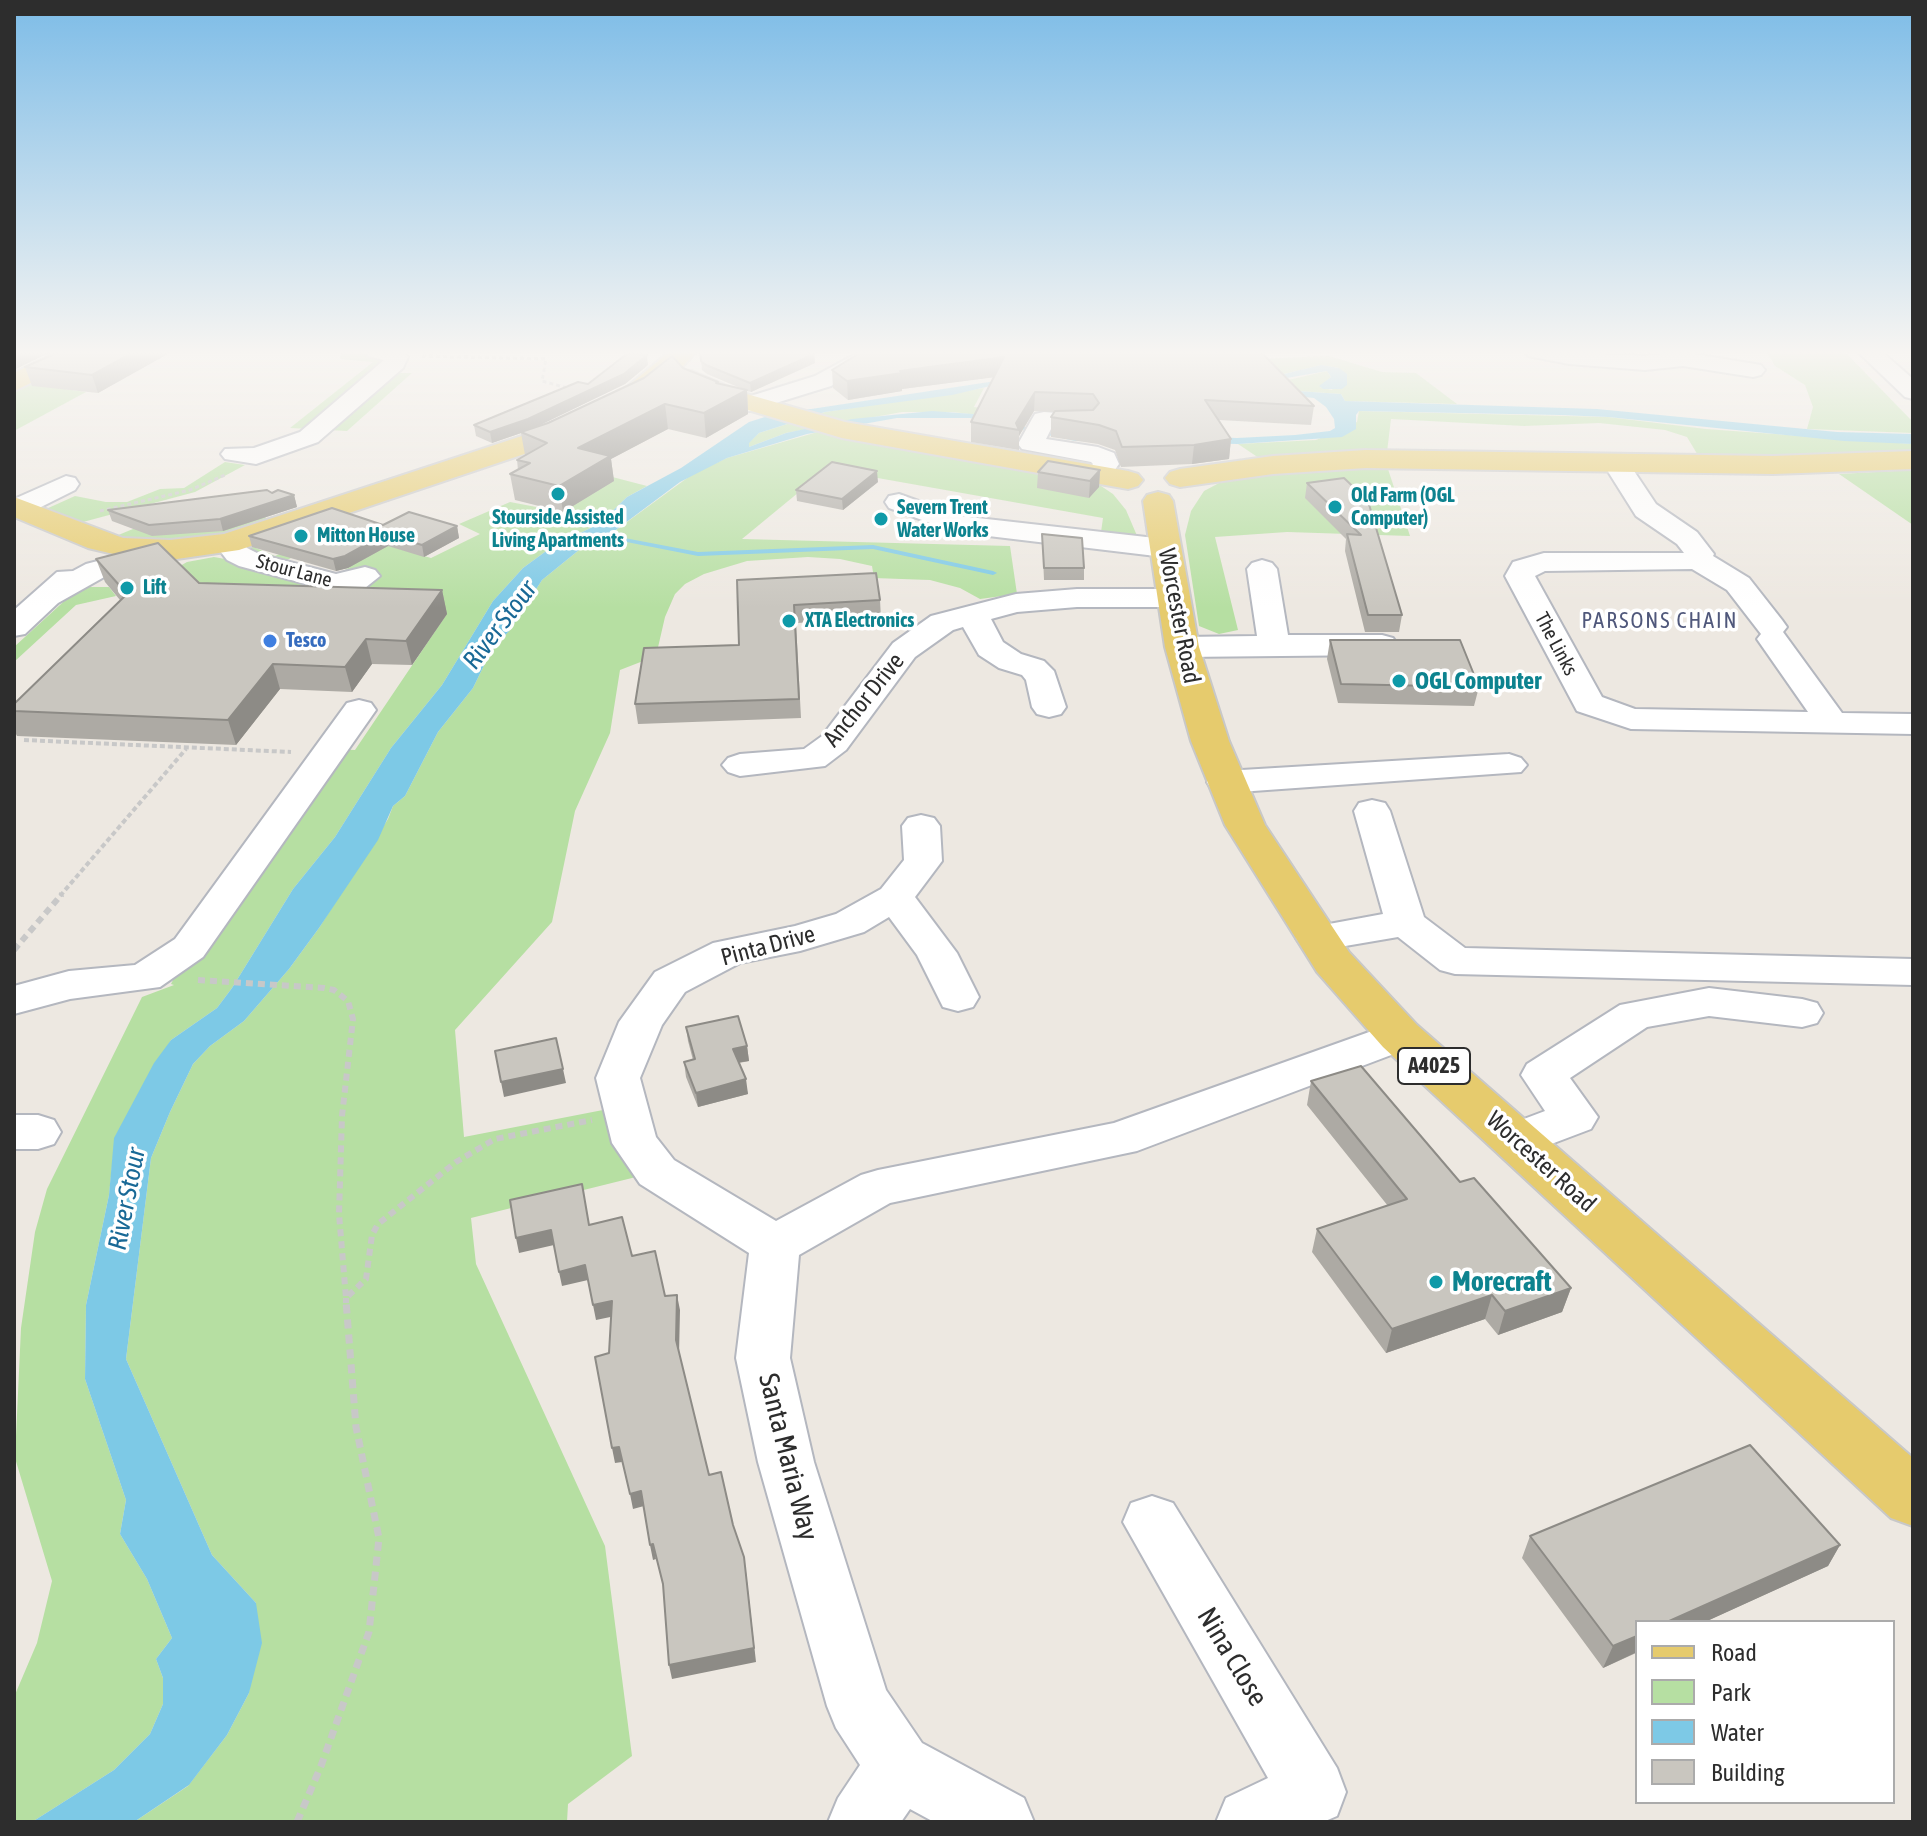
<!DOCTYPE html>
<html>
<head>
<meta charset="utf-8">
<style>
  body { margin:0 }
  #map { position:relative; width:1927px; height:1836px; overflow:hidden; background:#ede8e1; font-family:"Asap Condensed",sans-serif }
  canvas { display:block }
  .frame { position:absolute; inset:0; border:16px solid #2d2d2d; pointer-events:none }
  .legend { position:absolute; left:1635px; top:1620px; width:260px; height:184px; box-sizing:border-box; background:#fff; border:2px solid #ababab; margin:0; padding:10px 14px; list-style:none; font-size:24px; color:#2d2d2d }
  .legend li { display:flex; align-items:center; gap:16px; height:40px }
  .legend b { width:40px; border:2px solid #ababab }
</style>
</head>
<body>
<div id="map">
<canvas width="1927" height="1836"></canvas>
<div class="frame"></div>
<ul class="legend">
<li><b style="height:10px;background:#e6cb6d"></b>Road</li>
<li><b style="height:22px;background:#b6dfa2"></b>Park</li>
<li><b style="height:22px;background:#7dc9e6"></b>Water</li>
<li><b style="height:22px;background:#c9c6bf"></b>Building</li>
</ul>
</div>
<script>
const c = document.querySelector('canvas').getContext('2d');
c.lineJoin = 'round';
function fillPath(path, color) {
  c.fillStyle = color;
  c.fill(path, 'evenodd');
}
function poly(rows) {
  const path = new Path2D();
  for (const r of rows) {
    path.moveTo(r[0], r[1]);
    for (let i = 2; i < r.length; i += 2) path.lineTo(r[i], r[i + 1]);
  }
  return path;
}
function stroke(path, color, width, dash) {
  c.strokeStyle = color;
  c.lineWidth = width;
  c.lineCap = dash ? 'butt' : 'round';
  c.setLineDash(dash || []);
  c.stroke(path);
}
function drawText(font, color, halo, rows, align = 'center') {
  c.font = font + ' "Asap Condensed",sans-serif';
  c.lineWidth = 7;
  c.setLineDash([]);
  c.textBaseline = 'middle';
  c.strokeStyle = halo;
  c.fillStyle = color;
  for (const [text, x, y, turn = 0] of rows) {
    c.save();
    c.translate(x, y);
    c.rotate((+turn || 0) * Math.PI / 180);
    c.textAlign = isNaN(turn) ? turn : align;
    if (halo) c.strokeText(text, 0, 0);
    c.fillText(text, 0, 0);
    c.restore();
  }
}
fillPath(poly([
  [342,351,389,353,388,373,412,373,347,431,290,428,373,362,340,359],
  [1766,351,1844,351,1913,422,1913,433,1807,429,1813,407,1805,385,1775,366],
  [1329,356,1382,372,1416,373,1457,404,1345,401,1341,394,1283,390,1249,383,1288,380,1327,371,1331,377,1320,387,1332,390,1339,368,1321,365,1280,375,1257,359],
  [78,359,58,388,86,392,14,431,14,393],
  [984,388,974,407,1019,413,993,417,953,412,902,412,786,433,749,447,748,443,759,433,825,412],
  [1359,411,1608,417,1706,429,1913,444,1913,451,1807,456,1699,457,1687,437,1665,430,1599,423,1524,426,1391,419,1387,452,1262,460,1238,444,1316,440,1357,422],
  [821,431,1098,484,1113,494,1126,510,1138,538,1100,539,1103,518,827,469,742,539,1010,546,1017,594,980,599,960,588,930,580,874,578,872,566,840,559,808,557,747,561,704,574,685,584,675,594,665,617,656,656,620,670,610,733,575,811,552,922,455,1030,464,1137,603,1110,614,1147,636,1177,471,1218,476,1264,605,1546,632,1756,568,1804,567,1822,134,1822,188,1786,227,1735,249,1693,256,1603,212,1555,126,1359,151,1158,170,1112,193,1064,210,1046,244,1021,289,969,319,928,388,819,393,806,405,796,438,732,473,688,491,651,509,631,542,580,579,550,605,538,694,473,727,458],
  [225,462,245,465,195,492,83,522,46,509,75,496,106,502,127,502,160,489,184,488],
  [570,466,647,486,627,497,599,524,553,546,523,568,493,601,442,685,391,748,335,837,293,889,232,988,217,1008,171,1040,115,1138,109,1195,86,1305,85,1379,126,1500,120,1534,147,1579,172,1638,156,1659,163,1678,163,1704,150,1734,114,1770,32,1822,14,1822,14,1697,37,1643,52,1581,15,1458,21,1328,35,1232,47,1189,142,997,174,985,171,984,189,948,332,749,355,750,446,615,207,606,171,571,187,562,214,557,331,578,350,567,300,553,280,564,248,549,255,542,256,548,275,556,347,524,376,542,431,558,480,534,459,524,510,502,563,512],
  [1387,466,1410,536,1287,532,1215,537,1238,630,1219,634,1199,626,1185,535,1191,511,1204,491,1221,482,1245,476],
  [1913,470,1913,525,1839,474],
  [244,506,276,523,242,534,140,543,116,536,145,524],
  [87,587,109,587,116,596,76,605,14,662,14,647,72,594]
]), '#b6dfa2');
fillPath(poly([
  [1321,365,1339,368,1347,374,1347,385,1342,389,1323,389,1319,386,1331,377,1327,371,1258,383,1283,390,1341,394,1345,401,1597,409,1837,432,1913,434,1913,444,1844,441,1608,417,1560,415,1359,411,1356,415,1356,429,1342,437,1238,444,1075,441,970,418,897,418,807,434,727,458,680,482,605,538,579,550,542,580,509,631,491,651,473,688,438,732,405,796,393,806,378,840,319,928,289,969,244,1021,210,1046,193,1064,170,1112,151,1158,126,1359,212,1555,256,1603,262,1643,249,1693,227,1735,189,1785,134,1822,32,1822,114,1770,150,1734,163,1704,163,1678,156,1659,172,1638,147,1579,120,1534,126,1500,85,1379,86,1305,109,1195,114,1138,154,1063,171,1040,217,1008,232,988,293,889,335,837,391,748,442,685,493,601,523,568,553,546,599,524,627,497,681,468,749,422,787,410,811,409,1022,377,1280,375],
  [999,384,1305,397,1314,398,1326,407,1334,419,1335,428,1330,431,1295,435,1237,438,1083,432,1029,428,973,414,932,411,852,419,786,433,749,447,749,443,759,433,825,412,952,395]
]), '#7dc9e6');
fillPath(poly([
  [593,532,698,552,873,545,993,571,997,573,993,575,873,549,698,556,596,536,592,534,593,532]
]), '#7dc9e6');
const minor = poly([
  [365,351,400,351,408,357,403,368,318,442,256,464,225,459,221,454,225,449,254,448,300,432,384,360,368,356,365,351],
  [861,351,888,351,831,386,750,411,741,409,738,404,741,399,815,376,861,351],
  [1525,351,1645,356,1672,353,1672,351,1694,351,1694,354,1761,365,1765,370,1761,375,1753,377,1683,366,1645,370,1569,364,1528,356,1525,351],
  [1857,351,1881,351,1913,379,1913,399,1905,397,1857,351],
  [1044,412,1092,416,1095,421,1092,426,1052,427,1046,439,1098,447,1114,453,1119,464,1107,481,1089,481,1085,475,1093,464,1091,462,1022,449,1018,444,1032,419,1035,414,1044,412],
  [1615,454,1624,456,1656,504,1697,532,1714,554,1713,556,1749,578,1782,620,1787,627,1783,632,1842,713,1913,714,1913,734,1631,729,1577,711,1505,576,1513,562,1544,553,1684,553,1677,544,1636,516,1602,462,1606,456,1615,454],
  [1692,569,1727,590,1761,634,1757,639,1808,712,1635,709,1602,697,1535,576,1545,571,1692,569],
  [66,476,75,478,79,484,75,490,29,513,14,514,14,499,66,476],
  [899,494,960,516,1164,539,1174,542,1178,548,1174,554,1164,557,955,532,889,508,885,502,889,496,899,494],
  [228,534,238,537,247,548,259,554,336,574,365,567,375,570,380,576,365,588,336,592,239,566,227,560,214,543,218,537,228,534],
  [152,547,162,550,166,556,162,562,106,576,58,603,25,634,14,636,14,610,57,572,73,571,86,564,152,547],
  [1262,560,1272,563,1277,569,1288,635,1382,635,1393,638,1398,645,1393,652,1382,655,1182,657,1171,654,1166,647,1171,640,1182,637,1257,636,1247,569,1252,563,1262,560],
  [1077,589,1172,589,1183,592,1187,598,1183,604,1172,607,1077,607,1017,612,991,619,1003,642,1021,654,1044,661,1054,671,1066,707,1061,714,1049,717,1037,714,1032,707,1026,680,1022,675,999,668,979,655,963,627,953,630,915,657,846,750,825,766,740,776,728,772,722,765,728,758,740,754,804,749,822,736,893,643,931,616,1016,594,1077,589],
  [359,700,371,703,376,710,203,957,160,987,70,999,14,1014,14,986,69,971,135,965,175,939,347,703,359,700],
  [1509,754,1521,758,1527,765,1521,772,1225,793,1212,790,1207,782,1212,774,1225,771,1509,754],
  [1372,800,1385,803,1390,811,1424,917,1465,948,1913,959,1913,985,1455,974,1440,970,1398,937,1316,951,1302,947,1296,938,1302,929,1383,914,1354,811,1359,803,1372,800],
  [921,815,934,818,940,826,942,861,915,897,957,953,979,997,973,1007,958,1011,943,1007,917,955,889,917,864,932,800,951,740,963,685,992,662,1025,640,1078,656,1137,674,1160,776,1221,861,1175,878,1170,1114,1123,1400,1021,1415,1026,1422,1036,1415,1046,1137,1151,890,1203,799,1255,790,1358,814,1462,886,1690,922,1743,1024,1798,1034,1822,934,1822,910,1809,901,1822,828,1822,838,1798,860,1765,836,1728,827,1706,758,1462,736,1358,749,1253,640,1184,612,1143,596,1078,619,1022,655,972,713,943,795,926,836,914,881,889,904,860,902,826,908,818,921,815],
  [1709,988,1802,999,1817,1003,1823,1013,1817,1023,1802,1027,1709,1016,1647,1027,1570,1078,1598,1117,1591,1129,1517,1157,1500,1152,1494,1140,1500,1128,1545,1111,1521,1075,1527,1064,1620,1005,1709,988],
  [14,1115,38,1115,54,1120,61,1132,54,1144,38,1149,14,1149,14,1115],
  [1152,1496,1173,1503,1337,1768,1346,1792,1337,1816,1323,1822,1216,1822,1226,1798,1268,1778,1123,1522,1131,1503,1152,1496]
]);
const major = poly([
  [59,351,91,351,87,356,14,391,14,373,59,351],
  [670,351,697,351,674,376,645,399,551,445,239,550,170,560,122,556,88,548,14,517,14,497,123,538,170,540,224,534,531,433,627,387,670,351],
  [692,371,743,393,845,422,1128,471,1138,474,1143,480,1138,486,1128,489,842,438,701,396,679,379,683,373,692,371],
  [1366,450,1773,456,1913,451,1913,469,1773,474,1366,468,1273,474,1180,487,1170,484,1165,478,1170,472,1180,469,1273,456,1366,450],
  [1158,492,1169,495,1173,501,1199,647,1229,741,1265,825,1349,952,1417,1025,1913,1458,1913,1526,1891,1518,1383,1047,1317,972,1225,825,1191,741,1165,647,1143,501,1147,495,1158,492]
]);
stroke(minor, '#b4b7bf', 4);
stroke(major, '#c8c8c8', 4);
stroke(poly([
  [422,356,546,359,542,381,571,389],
  [100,511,190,490,225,475]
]), '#c8c8c8', 3, [4, 3]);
stroke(poly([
  [24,740,291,752],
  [60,896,186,749]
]), '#c8c8c8', 4, [5, 3]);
stroke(poly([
  [14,950,62,894],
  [198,980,324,988,334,990,348,1001,353,1019,342,1116,339,1214,346,1298,366,1279,372,1235,378,1224,456,1162,495,1139,592,1120],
  [346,1298,346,1303]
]), '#c8c8c8', 6, [7, 5]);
stroke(poly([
  [297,1822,321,1766,369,1632,379,1538,356,1427,346,1301]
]), '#c8c8c8', 7, [9, 6]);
fillPath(minor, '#fff');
fillPath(major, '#e6cb6d');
fillPath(poly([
  [61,351,173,351,98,393,32,386,25,367],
  [700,351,814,354,815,363,751,392,747,391,748,414,706,438,668,429,611,459,614,481,563,512,515,500,510,474,518,470,517,460,525,455,521,433,492,443,476,436,474,425,588,384,648,365,625,384,538,426,683,368,718,382,718,384,745,390,707,374,702,370],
  [863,351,1314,406,1311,425,1219,420,1231,439,1229,459,1192,464,1121,467,1115,450,1098,444,1051,437,1051,417,1054,412,1034,411,1019,436,1019,450,971,442,971,422,994,377,902,389,902,391,848,400,833,388,832,370],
  [1100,470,1099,487,1089,498,1037,488,1038,472],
  [878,482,843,510,797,501,796,490],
  [1307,483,1368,501,1402,615,1399,632,1365,632,1345,551,1346,539,1305,498],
  [272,493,294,495,297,507,223,531,152,536,112,521,108,510],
  [383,525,457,526,459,538,424,557,388,546,348,568,336,571,252,547,249,536],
  [1042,534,1084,568,1084,580,1044,580],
  [96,559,199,583,442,590,447,614,412,665,372,664,352,692,280,689,236,745,17,736,14,730,14,704,120,600,105,582],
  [737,580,880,600,881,619,796,623,801,718,638,724,635,704,739,645],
  [1330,640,1479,687,1474,706,1338,703,1327,659],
  [686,1027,747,1046,749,1061,739,1063,748,1094,698,1107,686,1077,684,1062,693,1060,688,1041],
  [1311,1081,1460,1182,1571,1288,1562,1312,1498,1335,1485,1319,1386,1353,1312,1252,1317,1229,1388,1206,1307,1105],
  [1530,1536,1840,1545,1828,1566,1603,1668,1522,1558]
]), '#adaaa4');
fillPath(poly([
  [14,351,53,351,14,370],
  [136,351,173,351,98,393,92,375],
  [814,354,815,363,751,392,750,383],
  [647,355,648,365,625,384,530,430,492,443,490,432],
  [1004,357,1004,376,902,389,902,391,848,400,847,381,900,371],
  [718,382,720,405,747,390,748,414,706,438,704,413,716,383],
  [1035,392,1034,411,1019,436,1019,430,1016,423],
  [665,404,668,429,611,459,614,481,563,512,559,486,578,448],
  [1231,439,1229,459,1192,464,1194,445],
  [1100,470,1099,487,1089,498,1090,481],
  [877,471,878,482,843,510,842,499],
  [294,495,297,507,223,531,220,519],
  [457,526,459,538,424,557,422,545],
  [385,534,388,546,348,568,336,571,333,559],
  [442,590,447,614,412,665,406,641],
  [366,639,372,664,352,692,345,667],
  [273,664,280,689,236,745,228,720],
  [747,1046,749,1061,735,1063,733,1049],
  [563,1069,566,1083,504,1097,501,1082],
  [746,1079,748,1094,698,1107,696,1093],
  [551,1230,554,1245,519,1253,516,1238],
  [585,1265,588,1280,562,1286,559,1272],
  [1571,1288,1562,1312,1498,1335,1505,1311],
  [677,1295,680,1310,679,1355,676,1340],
  [1492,1295,1485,1319,1386,1353,1392,1329],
  [612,1301,615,1316,596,1320,593,1305],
  [619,1447,622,1462,615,1463,612,1448],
  [641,1491,644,1506,633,1509,630,1494],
  [653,1544,656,1559,653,1560,650,1545],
  [1840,1545,1828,1566,1705,1622,1667,1622],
  [746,1572,756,1662,672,1679,669,1665],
  [1637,1636,1637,1652,1603,1668,1613,1646]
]), '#8d8b86');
const building = poly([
  [61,351,136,351,92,375,25,367,61,351],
  [700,351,801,351,814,354,750,383,706,365,701,361,700,351],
  [863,351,1260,351,1314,406,1205,400,1231,439,1194,445,1122,447,1116,431,1099,425,1051,417,1055,411,1093,410,1099,403,1093,394,1035,392,1016,423,1019,430,971,422,1004,357,900,371,902,373,847,381,832,370,863,351],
  [628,353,647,355,624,374,528,419,490,432,474,425,578,382,588,384,628,353],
  [672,356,683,368,718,382,716,383,747,390,704,413,665,404,578,448,610,456,559,486,510,474,530,463,517,460,547,443,521,432,548,423,644,378,672,356],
  [1048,461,1100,470,1090,481,1038,472,1048,461],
  [832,462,877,471,842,499,796,490,832,462],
  [1344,478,1368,501,1402,615,1368,615,1347,534,1361,535,1307,483,1344,478],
  [267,490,272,493,278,490,294,495,220,519,149,525,108,510,267,490],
  [332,508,383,525,409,512,457,526,422,545,385,534,345,556,333,559,249,536,332,508],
  [1042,534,1082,538,1084,568,1044,568,1042,534],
  [158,543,199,583,442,590,406,641,366,639,345,667,273,664,228,720,14,711,14,704,127,594,96,559,158,543],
  [876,573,880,600,794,605,799,699,635,704,644,648,739,645,737,580,876,573],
  [1330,640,1460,640,1479,687,1341,684,1330,640],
  [738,1016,747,1046,733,1049,746,1079,696,1093,684,1062,695,1059,686,1027,738,1016],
  [556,1038,563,1069,501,1082,495,1051,556,1038],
  [1361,1066,1460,1182,1474,1178,1571,1288,1505,1311,1492,1295,1392,1329,1317,1229,1407,1199,1311,1081,1361,1066],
  [582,1184,589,1225,622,1217,632,1256,655,1251,665,1296,677,1295,676,1340,709,1475,721,1472,733,1525,744,1557,754,1648,669,1665,663,1584,653,1544,650,1545,641,1491,630,1494,619,1447,612,1448,595,1357,609,1353,612,1301,593,1305,585,1265,559,1272,551,1230,516,1238,510,1200,582,1184],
  [1750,1445,1840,1545,1667,1622,1637,1622,1637,1636,1613,1646,1530,1536,1750,1445]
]);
fillPath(building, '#c9c6bf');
stroke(building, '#8d8b86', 2);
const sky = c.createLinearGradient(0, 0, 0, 608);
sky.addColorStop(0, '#7dbce7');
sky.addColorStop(0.58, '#f7f5f2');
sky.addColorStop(1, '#f7f5f200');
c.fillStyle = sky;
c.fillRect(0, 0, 1927, 608);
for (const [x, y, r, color] of [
  [558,494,8,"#0f9aa8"],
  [1335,507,8,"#0f9aa8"],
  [881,519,8,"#0f9aa8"],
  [301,536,8,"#0f9aa8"],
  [127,588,8,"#0f9aa8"],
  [789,621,8,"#0f9aa8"],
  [270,641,8,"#3f7fe0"],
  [1399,681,8,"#0f9aa8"],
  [1436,1282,8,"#0f9aa8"]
]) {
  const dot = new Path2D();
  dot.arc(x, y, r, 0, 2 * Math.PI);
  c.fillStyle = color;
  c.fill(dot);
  stroke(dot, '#fff', 3);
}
drawText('bold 20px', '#0d838f', '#fff', [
  ["Old Farm (OGL",1351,496],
  ["Computer)",1351,519],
  ["Severn Trent",897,508],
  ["Water Works",897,531],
  ["Stourside Assisted",558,518,"center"],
  ["Living Apartments",558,541,"center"],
  ["Mitton House",317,536],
  ["Lift",143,588],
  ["XTA Electronics",805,621]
], 'left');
drawText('20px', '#2d2d2d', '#fff', [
  ["Stour Lane",294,571,15],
  ["The Links",1556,644,62]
]);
drawText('bold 20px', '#366cbe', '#fff', [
  ["Tesco",286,641]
], 'left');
c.letterSpacing = '2px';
drawText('22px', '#50587b', '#fff', [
  ["PARSONS CHAIN",1660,621]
]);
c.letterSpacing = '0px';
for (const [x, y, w] of [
  [1434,1066,72]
]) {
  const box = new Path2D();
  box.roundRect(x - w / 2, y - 18, w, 36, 6);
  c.fillStyle = '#fff';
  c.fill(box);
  stroke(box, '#2d2d2d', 2);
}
drawText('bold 22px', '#2d2d2d', null, [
  ["A4025",1434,1066]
]);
drawText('24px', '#2d2d2d', '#fff', [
  ["Worcester Road",1179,616,79],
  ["Anchor Drive",864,700,-51],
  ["Pinta Drive",768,946,-15],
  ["Worcester Road",1541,1162,42]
]);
drawText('bold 24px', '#0d838f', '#fff', [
  ["OGL Computer",1415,681]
], 'left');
drawText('italic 26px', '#196996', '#fff', [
  ["River Stour",500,625,-53],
  ["River Stour",127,1199,-79]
]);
drawText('bold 28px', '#0d838f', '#fff', [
  ["Morecraft",1452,1282]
], 'left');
drawText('28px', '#2d2d2d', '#fff', [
  ["Santa Maria Way",788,1457,76],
  ["Nina Close",1232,1657,59]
]);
</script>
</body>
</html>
